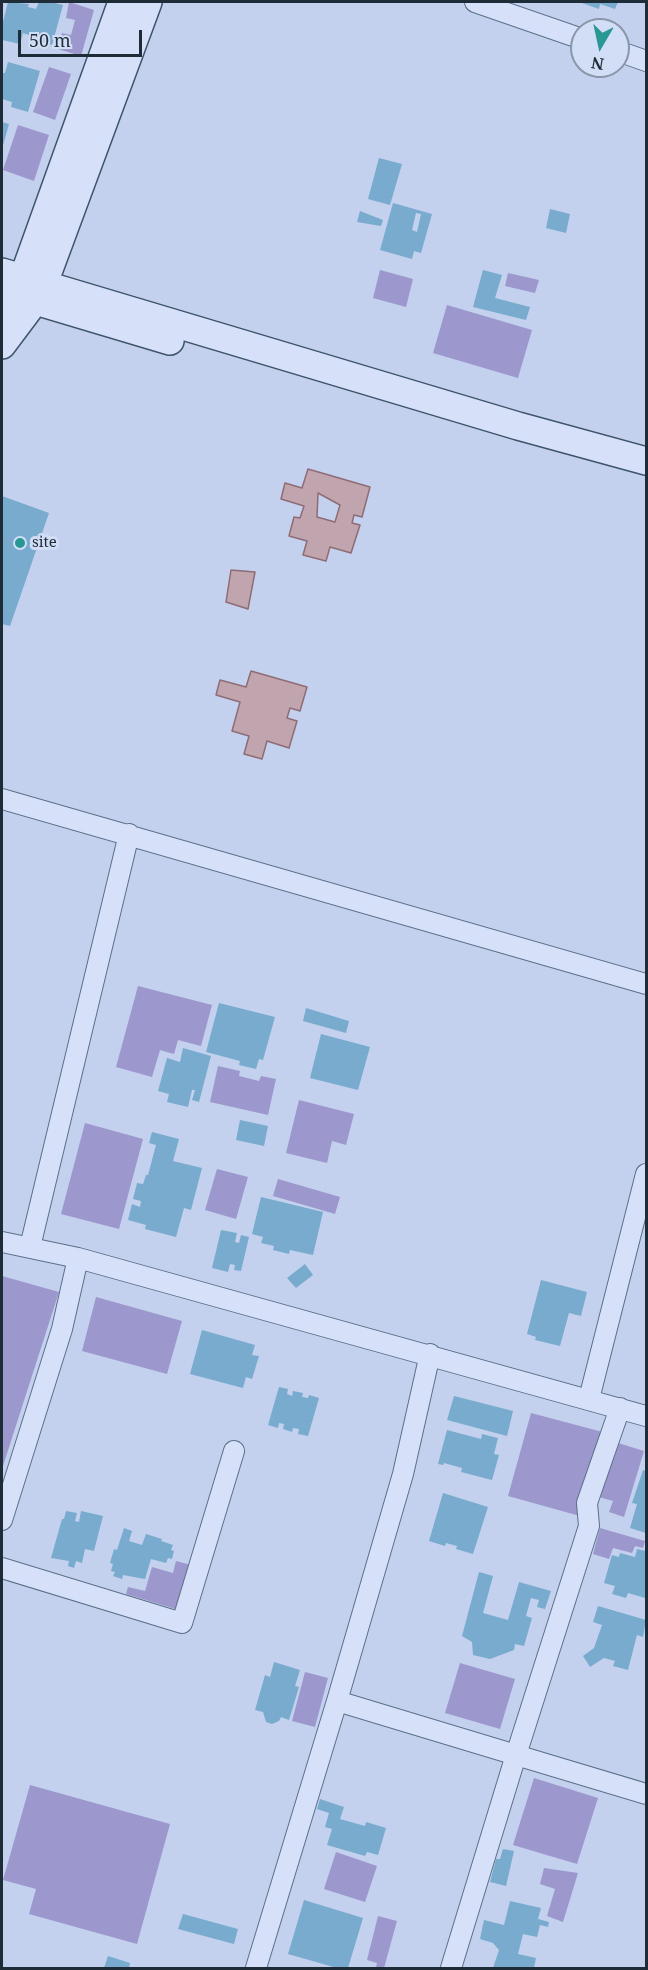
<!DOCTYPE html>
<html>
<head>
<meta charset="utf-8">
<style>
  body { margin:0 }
  #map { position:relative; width:648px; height:1970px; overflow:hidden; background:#c3d1ee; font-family:"Noto Serif",serif }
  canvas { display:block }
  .frame { position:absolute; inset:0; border:3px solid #1e2c38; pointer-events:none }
  .north { position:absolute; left:570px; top:18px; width:60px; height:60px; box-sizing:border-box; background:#d2ddf6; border:2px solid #8a96aa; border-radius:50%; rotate:189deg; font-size:16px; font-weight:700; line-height:24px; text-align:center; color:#1e2c38 }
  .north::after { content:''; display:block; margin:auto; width:21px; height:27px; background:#299895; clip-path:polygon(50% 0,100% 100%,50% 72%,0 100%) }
  .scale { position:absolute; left:18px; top:30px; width:124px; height:27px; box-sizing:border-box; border:3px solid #1e2c38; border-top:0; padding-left:8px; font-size:18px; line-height:21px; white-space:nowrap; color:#1e2c38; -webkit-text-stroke:4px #d2ddf6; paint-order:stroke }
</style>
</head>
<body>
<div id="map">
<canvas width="648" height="1970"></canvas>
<div class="frame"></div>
<div class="north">N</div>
<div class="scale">50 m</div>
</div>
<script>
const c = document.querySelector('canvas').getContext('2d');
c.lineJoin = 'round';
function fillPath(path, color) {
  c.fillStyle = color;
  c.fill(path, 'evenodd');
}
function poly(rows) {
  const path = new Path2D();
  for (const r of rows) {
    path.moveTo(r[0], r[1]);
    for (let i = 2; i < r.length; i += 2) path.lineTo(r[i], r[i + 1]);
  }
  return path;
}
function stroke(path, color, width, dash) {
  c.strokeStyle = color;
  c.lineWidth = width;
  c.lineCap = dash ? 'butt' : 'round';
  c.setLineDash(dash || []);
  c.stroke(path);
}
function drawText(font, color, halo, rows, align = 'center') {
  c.font = font + ' "Noto Serif",serif';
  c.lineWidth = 6;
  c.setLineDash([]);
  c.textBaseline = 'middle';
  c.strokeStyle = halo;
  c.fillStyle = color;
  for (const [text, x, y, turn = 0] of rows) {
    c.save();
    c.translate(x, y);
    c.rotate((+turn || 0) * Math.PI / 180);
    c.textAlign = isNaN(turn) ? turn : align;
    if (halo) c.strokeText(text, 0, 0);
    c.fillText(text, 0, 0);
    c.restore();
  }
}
fillPath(poly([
  [69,2,94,10,81,56,58,49,62,33,71,35,75,20,66,18],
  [49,67,71,74,55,120,33,112],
  [18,125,49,135,34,181,3,170],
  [380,270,413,279,406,307,373,298],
  [508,273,539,280,535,293,505,286],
  [447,305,532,330,518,378,433,353],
  [138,986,212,1005,201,1046,178,1040,174,1054,160,1050,152,1077,116,1067],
  [218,1066,240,1071,239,1076,259,1081,261,1076,276,1079,268,1115,210,1102],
  [299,1100,354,1114,346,1145,332,1141,327,1163,286,1153],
  [85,1123,143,1139,119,1229,61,1214],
  [217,1169,248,1177,236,1219,205,1210],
  [278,1179,340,1197,335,1214,273,1196],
  [2,1276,59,1292,2,1469],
  [96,1297,182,1321,167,1374,82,1351],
  [531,1413,610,1434,587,1518,508,1496],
  [615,1442,644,1451,624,1517,609,1512,613,1501,599,1497],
  [600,1528,645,1541,643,1548,635,1546,632,1553,613,1548,609,1559,593,1554],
  [176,1561,191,1565,179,1610,126,1594,128,1587,145,1591,152,1567,173,1573],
  [460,1663,515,1679,500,1729,445,1713],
  [305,1672,328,1678,315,1727,292,1721],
  [534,1778,598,1798,577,1864,513,1845],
  [30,1785,170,1824,137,1944,29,1914,36,1889,3,1880],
  [336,1852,377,1866,365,1902,324,1889],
  [544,1868,578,1873,563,1922,547,1916,555,1889,540,1884],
  [378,1916,397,1921,384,1968,376,1968,377,1963,367,1960]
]), '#9c97cc');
const water = poly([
  [308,469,370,487,362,517,354,515,352,523,360,525,351,553,330,547,326,561,303,555,307,541,289,536,294,517,300,518,304,506,281,499,285,483,302,488,308,469],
  [318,493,340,505,335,522,317,517,318,493],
  [231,570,255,572,248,609,226,602,231,570],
  [251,671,307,687,300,711,290,708,287,718,297,721,289,748,267,741,262,759,244,754,249,736,232,731,240,702,216,695,220,680,246,687,251,671]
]);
fillPath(water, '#c1a5ae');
stroke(water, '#8f6c75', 1.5);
fillPath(poly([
  [8,2,29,4,28,7,36,9,39,2,51,2,63,5,52,45,31,39,32,36,23,33,20,44,2,40,2,26],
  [579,2,618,2,615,9,600,4,599,9],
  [8,62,40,71,28,112,11,107,12,102,2,99,2,73,5,73],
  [2,122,9,124,2,149],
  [379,158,402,164,390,205,368,199],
  [393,203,432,214,421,253,414,251,412,259,380,250],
  [416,213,421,214,417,232,412,230],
  [550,209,570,214,566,233,546,228],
  [360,211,383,220,381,226,357,222],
  [483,270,502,275,495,298,530,307,526,320,473,307],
  [2,496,49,513,10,626,2,624],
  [219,1003,275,1017,263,1060,259,1059,256,1069,239,1065,240,1061,206,1052],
  [306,1008,349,1021,346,1033,303,1021],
  [321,1034,370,1047,358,1090,310,1078],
  [183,1048,211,1056,199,1102,192,1100,195,1090,192,1090,188,1107,167,1102,169,1094,158,1091,167,1058,180,1062],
  [240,1120,268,1126,264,1146,236,1140],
  [152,1132,179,1139,173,1161,202,1168,191,1210,184,1208,176,1237,145,1229,146,1225,128,1220,132,1204,140,1207,141,1201,133,1199,137,1183,143,1184,146,1175,148,1175,156,1145,149,1143],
  [261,1197,323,1212,313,1255,290,1250,289,1254,273,1250,274,1246,261,1243,263,1237,252,1234],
  [221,1230,237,1233,235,1242,239,1243,241,1235,249,1237,241,1271,234,1270,235,1265,230,1264,228,1272,212,1268],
  [305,1264,313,1275,296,1288,287,1278],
  [541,1280,587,1292,581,1316,569,1313,560,1346,535,1340,536,1337,527,1334],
  [202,1330,255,1345,252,1355,259,1356,252,1379,246,1377,243,1388,190,1374],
  [279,1387,288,1389,287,1394,292,1396,293,1391,303,1393,302,1397,308,1398,309,1395,319,1398,308,1436,298,1434,299,1429,293,1428,292,1432,283,1429,284,1424,279,1423,278,1428,268,1425],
  [454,1396,513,1411,507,1436,447,1420],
  [447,1430,481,1439,482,1434,498,1438,494,1454,499,1455,492,1480,461,1472,462,1468,444,1463,443,1465,438,1464],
  [643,1470,646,1471,646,1533,630,1528,637,1504,632,1503],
  [443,1493,488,1507,473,1554,456,1549,457,1546,446,1543,445,1546,429,1541],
  [66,1511,77,1513,75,1521,79,1522,81,1511,103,1516,94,1551,85,1549,82,1563,76,1561,74,1568,68,1566,69,1561,51,1558,62,1519,64,1519],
  [124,1528,132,1531,129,1541,142,1545,146,1534,162,1539,161,1541,173,1545,171,1550,174,1551,172,1559,168,1558,166,1563,151,1559,145,1579,123,1575,122,1579,113,1576,115,1572,111,1571,113,1564,110,1563,114,1549,117,1550],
  [637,1549,646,1551,646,1595,645,1598,628,1593,626,1598,612,1594,615,1586,604,1583,612,1555,619,1557,620,1553,635,1557],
  [479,1572,493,1576,483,1613,508,1620,519,1582,551,1591,545,1609,537,1607,539,1600,531,1598,526,1616,532,1618,524,1646,515,1644,514,1650,490,1659,473,1655,472,1642,462,1636],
  [598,1606,646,1620,643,1637,637,1635,628,1670,613,1666,615,1661,604,1658,590,1667,583,1656,594,1648,602,1625,593,1622],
  [274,1662,300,1670,295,1686,299,1687,289,1720,281,1717,279,1721,272,1724,266,1722,263,1712,255,1710,265,1675,270,1677],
  [320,1799,344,1807,340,1819,365,1826,366,1822,386,1828,378,1855,367,1852,365,1856,327,1845,332,1829,325,1827,329,1813,317,1809],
  [503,1849,514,1851,506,1886,490,1882,496,1859,500,1859],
  [304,1900,363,1918,348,1968,337,1968,288,1954],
  [510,1901,541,1908,538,1919,549,1922,548,1927,540,1925,537,1937,523,1934,518,1954,536,1958,534,1968,493,1968,499,1950,493,1943,480,1939,484,1920,504,1925],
  [183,1914,238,1929,234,1944,178,1929],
  [108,1956,130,1963,129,1968,104,1968]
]), '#78abcd');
const street = poly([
  [475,2,582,39],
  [618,51,646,61],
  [2,799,646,984],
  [2,1242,78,1258,646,1416],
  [30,1247,129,834],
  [589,1399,646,1174],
  [620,1408,587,1503,589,1526,516,1755,646,1794],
  [2,1520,62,1329,78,1258],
  [2,1568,182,1623,234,1451],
  [337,1701,403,1474,430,1354],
  [256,1968,337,1701,516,1755,451,1968]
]);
const secondary = poly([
  [2,272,518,426,646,461],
  [2,291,170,341],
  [2,312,23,278,122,2],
  [2,345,35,301,44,283,148,2]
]);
stroke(street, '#5a7089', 22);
stroke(secondary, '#3d546a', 30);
stroke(street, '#d6e1f9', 20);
stroke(secondary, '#d6e1f9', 27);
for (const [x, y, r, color] of [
  [20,543,6,"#299895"]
]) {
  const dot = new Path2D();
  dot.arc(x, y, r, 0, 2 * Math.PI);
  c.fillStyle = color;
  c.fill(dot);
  stroke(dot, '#d2ddf6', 2);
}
drawText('15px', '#1e2c38', '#d2ddf6', [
  ["site",32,543]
], 'left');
</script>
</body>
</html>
